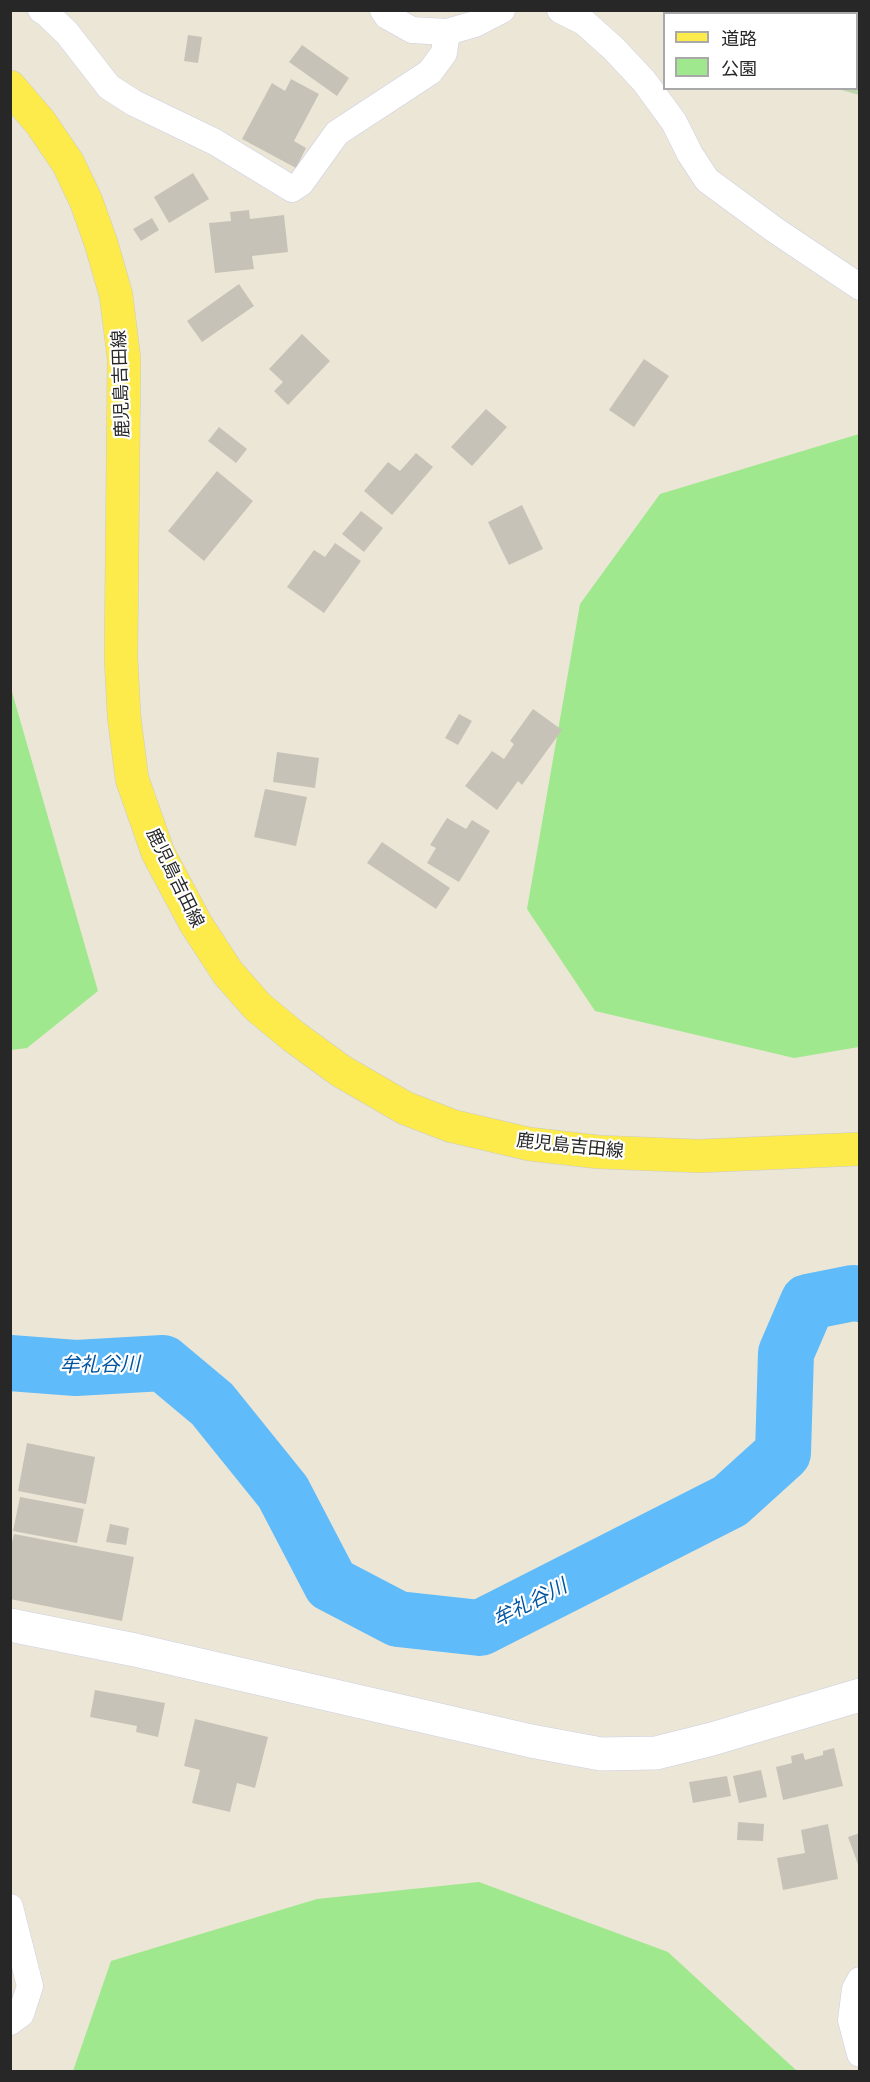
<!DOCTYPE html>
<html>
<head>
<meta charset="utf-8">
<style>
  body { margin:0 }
  #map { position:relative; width:870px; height:2082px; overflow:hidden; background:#ece6d7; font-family:"Public Sans","Noto Sans JP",sans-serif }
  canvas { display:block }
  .frame { position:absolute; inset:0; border:12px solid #272727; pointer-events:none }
  .legend { position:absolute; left:663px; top:12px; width:195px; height:78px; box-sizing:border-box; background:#fff; border:2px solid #a9a9a9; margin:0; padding:8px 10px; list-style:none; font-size:18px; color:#272727 }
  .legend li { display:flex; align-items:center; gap:12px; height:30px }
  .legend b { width:30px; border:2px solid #a9a9a9 }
</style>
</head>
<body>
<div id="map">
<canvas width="870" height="2082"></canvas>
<div class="frame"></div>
<ul class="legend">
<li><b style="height:8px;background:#fceb4b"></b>道路</li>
<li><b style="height:16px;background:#a0e88e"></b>公園</li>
</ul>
</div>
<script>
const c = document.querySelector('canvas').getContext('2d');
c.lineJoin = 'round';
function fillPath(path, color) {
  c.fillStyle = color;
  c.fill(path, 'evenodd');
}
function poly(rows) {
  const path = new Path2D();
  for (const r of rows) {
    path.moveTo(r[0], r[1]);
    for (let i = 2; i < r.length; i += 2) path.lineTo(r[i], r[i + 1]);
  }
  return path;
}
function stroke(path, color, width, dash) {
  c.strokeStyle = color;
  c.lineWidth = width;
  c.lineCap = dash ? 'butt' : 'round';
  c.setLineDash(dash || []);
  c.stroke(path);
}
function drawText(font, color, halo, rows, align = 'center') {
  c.font = font + ' "Public Sans","Noto Sans JP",sans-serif';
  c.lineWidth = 4.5;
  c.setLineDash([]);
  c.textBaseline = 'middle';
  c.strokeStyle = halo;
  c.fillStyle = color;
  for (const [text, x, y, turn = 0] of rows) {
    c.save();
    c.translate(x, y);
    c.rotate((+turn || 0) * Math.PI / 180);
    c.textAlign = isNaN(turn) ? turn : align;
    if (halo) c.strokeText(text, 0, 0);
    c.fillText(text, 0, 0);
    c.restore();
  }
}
fillPath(poly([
  [859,434,859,1047,794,1058,595,1011,527,909,580,604,660,494],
  [10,685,98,991,27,1048,11,1050],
  [479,1882,668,1952,797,2071,73,2071,111,1961,317,1899]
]), '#a0e88e');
fillPath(poly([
  [841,11,859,11,859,95,838,89,856,88,856,14,838,13]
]), '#bcd7ad');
stroke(poly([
  [10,1363,76,1368,163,1363,212,1404,283,1492,331,1584,398,1619,480,1628,730,1501,783,1453,786,1353,808,1302,853,1293,860,1294]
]), '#5fbbf9', 56);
fillPath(poly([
  [188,35,202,37,198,63,184,61],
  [302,45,349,78,337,96,289,62],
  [291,79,319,94,294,141,306,148,296,168,242,139,272,83,285,91],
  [193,173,209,199,169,223,154,197],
  [249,210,250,219,284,215,288,252,252,256,254,269,215,273,209,223,231,221,230,212],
  [152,218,159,230,141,241,133,229],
  [239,284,254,306,202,342,187,321],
  [302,334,330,361,288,405,274,391,283,382,269,369],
  [644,359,669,376,634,427,609,410],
  [486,409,507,427,472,466,451,447],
  [219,427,247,449,236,463,208,441],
  [416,453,433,467,392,515,364,491,388,462,400,471],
  [217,471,253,501,204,561,168,531],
  [522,505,543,549,509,565,488,522],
  [361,511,383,528,364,552,342,534],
  [335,543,361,561,324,613,287,587,314,550,325,557],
  [533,709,562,730,522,785,518,781,497,810,465,786,492,751,504,759,514,744,510,741],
  [459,714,472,721,458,745,445,738],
  [277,752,319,758,315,788,273,782],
  [265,789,307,797,296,846,254,837],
  [447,818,466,829,472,820,490,831,459,882,427,863,436,848,430,845],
  [382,842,450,888,436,909,367,863],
  [27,1443,95,1457,86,1504,18,1491],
  [20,1497,84,1509,77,1543,13,1531],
  [110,1524,129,1528,126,1545,106,1542],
  [14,1534,134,1557,122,1621,10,1599,10,1550],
  [95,1690,165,1703,158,1737,136,1732,137,1726,90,1717],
  [195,1719,268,1737,255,1788,237,1783,230,1812,192,1803,200,1770,184,1766],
  [834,1748,843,1786,783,1800,776,1767,792,1763,791,1756,803,1753,805,1760,823,1755,823,1751],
  [761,1770,767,1797,739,1803,733,1776],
  [727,1776,731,1796,693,1803,689,1782],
  [738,1822,764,1824,763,1841,737,1840],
  [828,1824,838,1879,783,1890,777,1858,805,1853,801,1830],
  [860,1833,860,1867,859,1867,848,1837]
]), '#c7c2b7');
const minor = poly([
  [41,10,45,12,67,33,109,87,134,103,215,142,292,189,301,183,337,133,430,72,444,53,447,32],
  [383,10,387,16,412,30,447,32,475,24,502,10],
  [560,10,584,22,614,49,644,81,674,122,690,154,707,180,775,230,860,287],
  [10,1907,30,1986,21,2014,10,2022],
  [860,1980,855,1989,851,2020,860,2054]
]);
const tertiary = poly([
  [10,1625,135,1650,531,1741,601,1754,656,1753,712,1739,860,1695]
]);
const primary = poly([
  [10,87,40,122,68,163,86,201,101,243,116,295,124,359,121,658,124,716,132,779,158,853,196,924,228,973,258,1007,293,1036,341,1071,405,1108,452,1126,529,1144,599,1152,699,1156,860,1149]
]);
stroke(minor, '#cccee2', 27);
stroke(tertiary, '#cccee2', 34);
stroke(primary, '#cbcbcb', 34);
stroke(minor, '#fff', 26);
stroke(tertiary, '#fff', 33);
stroke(primary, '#fceb4b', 33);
drawText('18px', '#272727', '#fff', [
  ["鹿児島吉田線",121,384,-92],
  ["鹿児島吉田線",175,878,64],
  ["鹿児島吉田線",570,1146,6]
]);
drawText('italic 20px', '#0255a1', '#fff', [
  ["牟礼谷川",100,1365,-1],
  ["牟礼谷川",530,1603,-27]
]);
</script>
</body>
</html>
